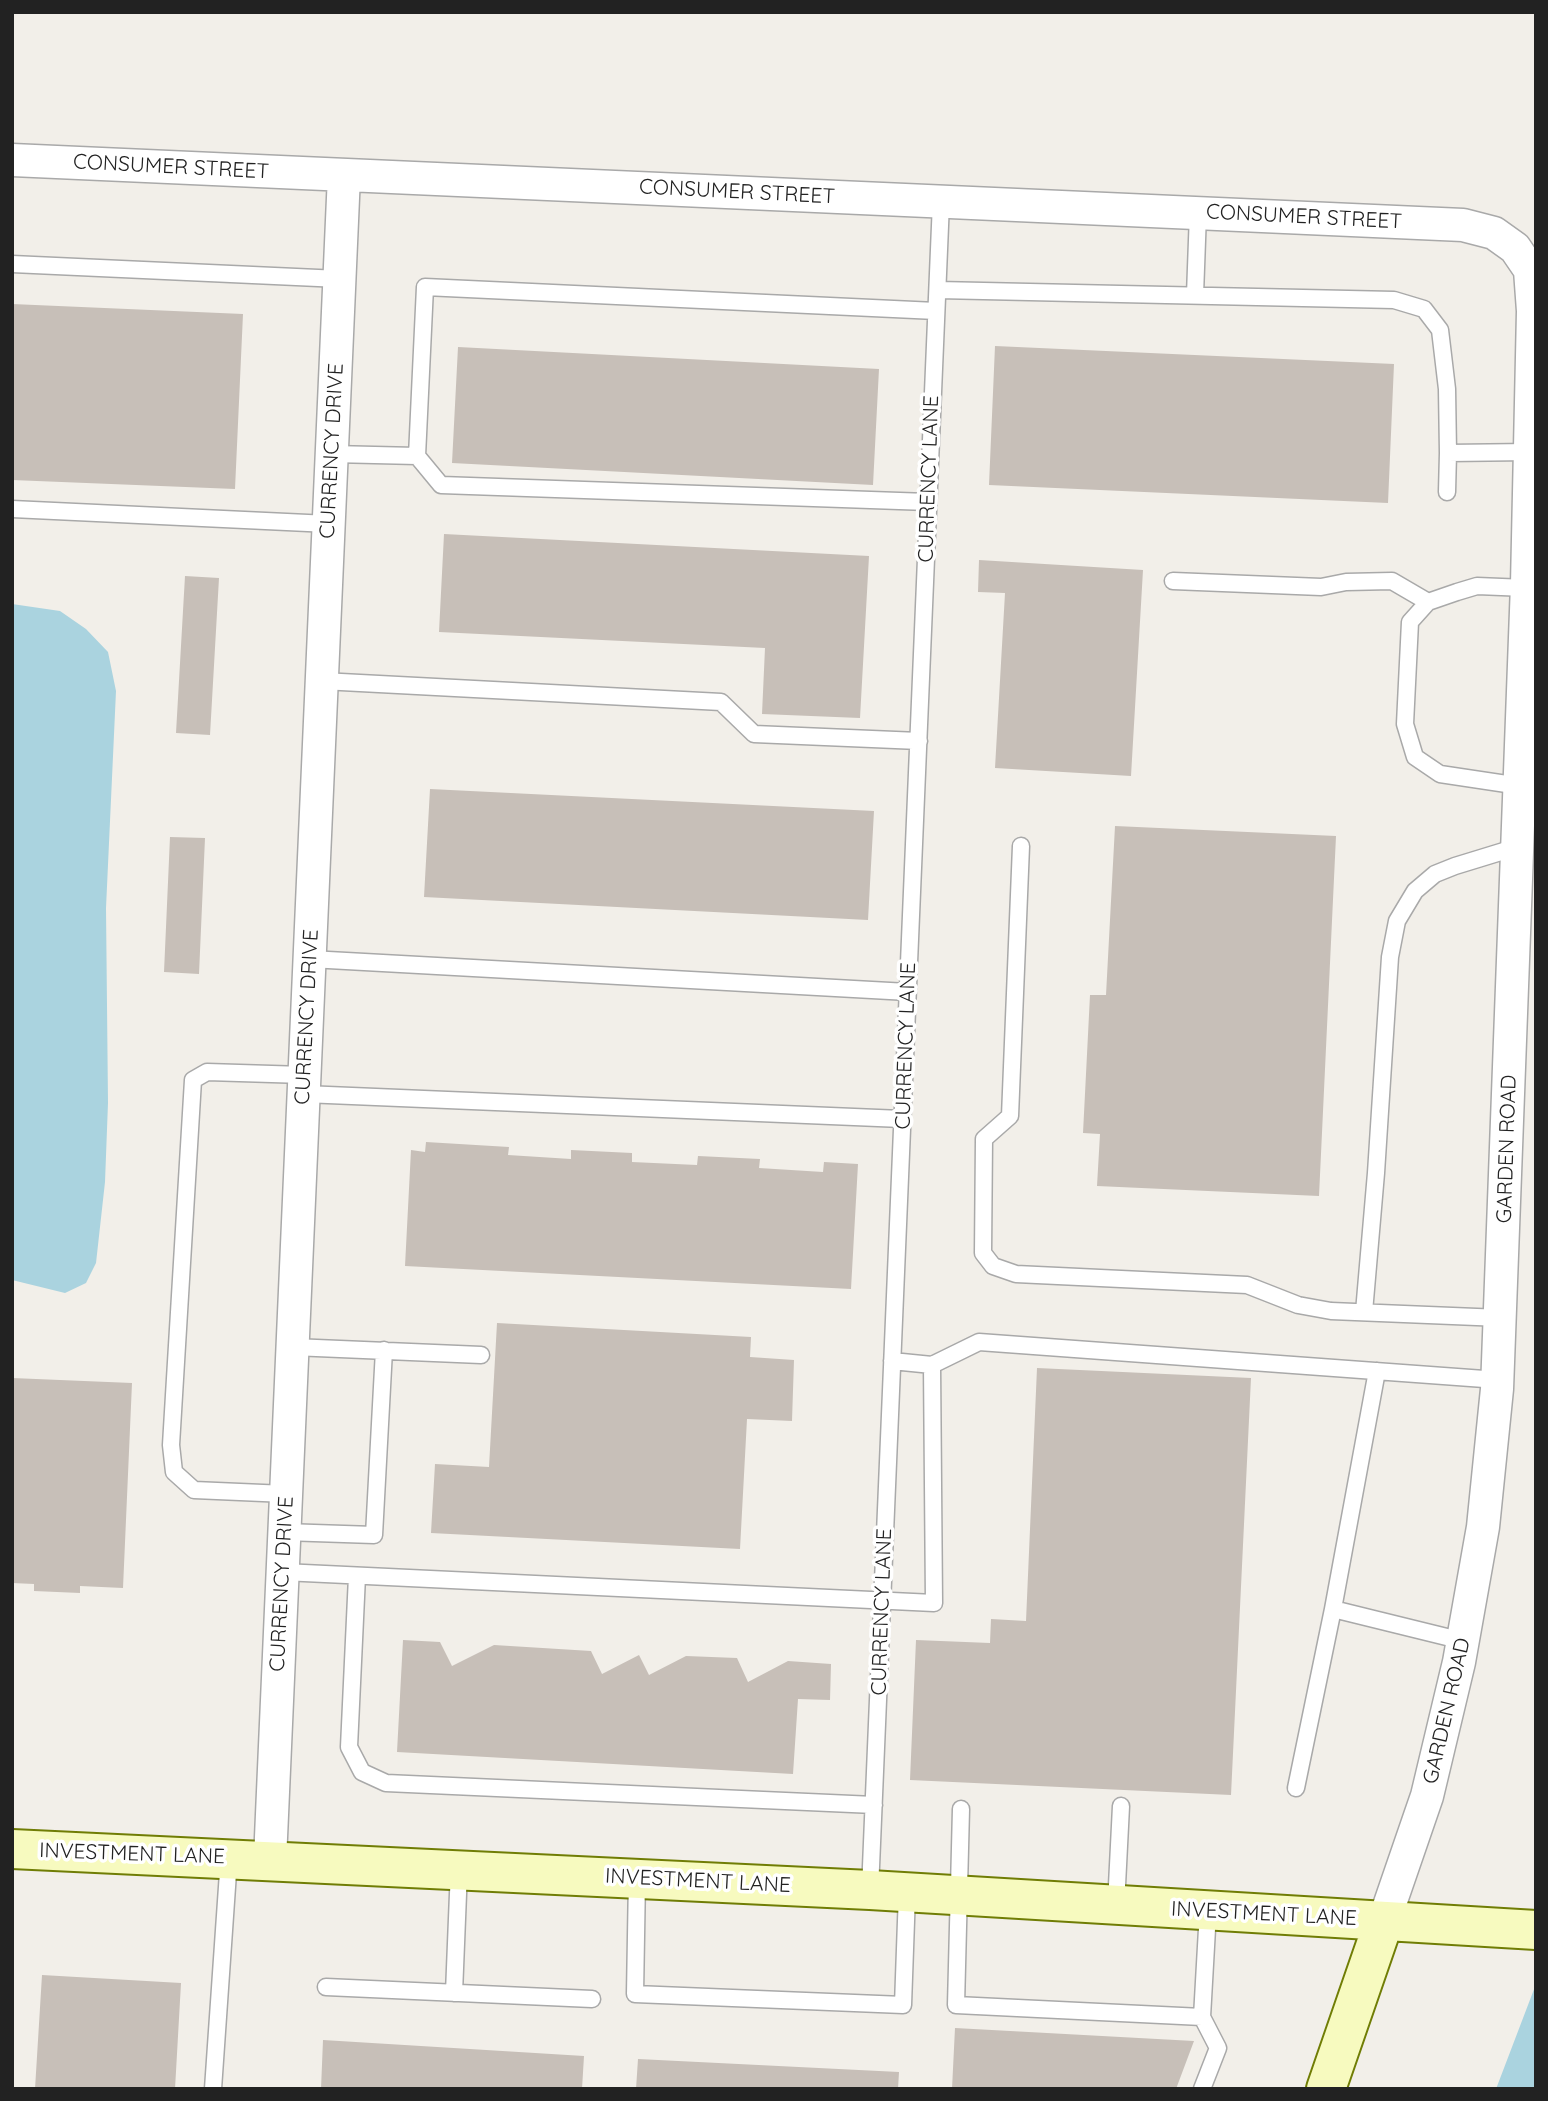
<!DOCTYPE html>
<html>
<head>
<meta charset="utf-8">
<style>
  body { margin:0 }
  #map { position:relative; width:1548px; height:2101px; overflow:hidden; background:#f2efe9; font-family:Quicksand,sans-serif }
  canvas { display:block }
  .frame { position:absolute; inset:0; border:14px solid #222; pointer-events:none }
</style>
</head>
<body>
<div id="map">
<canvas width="1548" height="2101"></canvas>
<div class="frame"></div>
</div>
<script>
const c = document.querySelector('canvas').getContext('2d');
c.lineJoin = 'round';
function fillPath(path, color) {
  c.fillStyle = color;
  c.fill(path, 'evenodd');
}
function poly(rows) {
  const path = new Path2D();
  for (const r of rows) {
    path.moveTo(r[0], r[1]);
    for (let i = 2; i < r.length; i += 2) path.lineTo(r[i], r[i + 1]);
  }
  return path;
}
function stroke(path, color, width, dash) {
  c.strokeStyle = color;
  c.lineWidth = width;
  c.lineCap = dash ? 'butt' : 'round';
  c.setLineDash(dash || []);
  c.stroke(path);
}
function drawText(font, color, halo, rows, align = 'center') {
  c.font = font + ' Quicksand,sans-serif';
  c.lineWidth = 7;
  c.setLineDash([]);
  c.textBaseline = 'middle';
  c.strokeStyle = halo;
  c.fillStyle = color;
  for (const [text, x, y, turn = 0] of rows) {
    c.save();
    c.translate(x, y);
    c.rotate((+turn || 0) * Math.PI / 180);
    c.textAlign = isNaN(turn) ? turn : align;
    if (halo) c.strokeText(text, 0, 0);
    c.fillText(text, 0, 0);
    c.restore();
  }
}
fillPath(poly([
  [12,604,60,611,86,629,108,652,116,691,106,908,108,1103,105,1182,96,1263,86,1283,65,1293,12,1280],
  [1536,1984,1536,2089,1496,2089]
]), '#aad3df');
fillPath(poly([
  [12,304,243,314,235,489,12,480],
  [995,346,1394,364,1388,503,989,485],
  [458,347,879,369,873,485,452,463],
  [444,534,869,556,860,718,762,714,765,648,439,632],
  [979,560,1143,570,1131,776,995,768,1005,593,978,592],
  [185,576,219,578,210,735,176,733],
  [430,789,874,811,868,920,424,897],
  [1115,826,1336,836,1319,1196,1097,1186,1100,1134,1083,1133,1090,995,1106,995],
  [170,837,205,838,199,974,164,972],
  [426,1142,509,1147,508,1155,571,1159,571,1150,632,1153,632,1162,697,1165,698,1156,760,1159,759,1168,823,1172,824,1162,858,1164,851,1289,405,1266,411,1150,425,1152],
  [497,1323,751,1337,750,1357,794,1360,792,1421,747,1419,740,1549,431,1533,435,1464,489,1467],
  [1037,1368,1251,1378,1231,1795,910,1780,916,1640,990,1643,991,1619,1026,1621],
  [12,1378,132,1383,123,1588,80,1586,80,1593,34,1591,34,1584,12,1583],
  [403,1640,440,1642,452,1666,494,1645,591,1651,602,1674,639,1655,649,1675,686,1656,737,1658,748,1682,788,1661,831,1664,830,1700,798,1699,793,1774,397,1752],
  [42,1975,181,1983,175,2089,35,2089],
  [955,2028,1194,2041,1176,2089,952,2089],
  [323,2040,584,2056,582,2089,321,2089],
  [638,2059,899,2072,898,2089,636,2089]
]), '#c7bfb8');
const lane = poly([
  [12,264,340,279],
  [938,290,1394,300,1424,309,1440,330,1447,389,1448,453,1530,452],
  [1195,295,1198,213],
  [332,454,417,456,425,287,936,311],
  [417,456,441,485,928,502],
  [1447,492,1448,453],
  [12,509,329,524],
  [1173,581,1321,587,1346,582,1392,581,1428,602],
  [322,681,721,702,754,734,919,741],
  [1520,786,1440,774,1415,757,1405,724,1410,622,1428,602,1457,592,1477,586,1526,588],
  [1021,846,1010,1116,984,1139,983,1253,993,1266,1016,1274,1247,1285,1298,1305,1331,1311,1501,1318],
  [310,959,908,992],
  [304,1094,902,1119],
  [1364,1312,1376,1173,1390,957,1397,921,1415,891,1435,874,1455,866,1517,847],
  [293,1347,481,1355],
  [932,1365,979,1342,1498,1380],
  [286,1494,194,1490,174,1472,171,1445,193,1080,207,1072,304,1075],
  [284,1532,374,1535,384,1350],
  [283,1572,934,1603,932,1365,892,1361],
  [357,1576,349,1747,362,1772,386,1783,874,1805],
  [1333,1609,1463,1641],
  [1296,1788,1333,1609,1377,1371],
  [961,1809,956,2005,1202,2017,1218,2048,1202,2089],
  [637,1878,635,1994,903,2005,907,1893],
  [870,1890,941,202],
  [1116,1905,1121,1806],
  [326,1987,592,1999],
  [454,1993,459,1869],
  [1202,2017,1208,1911],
  [213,2089,229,1858]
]);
const street = poly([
  [12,160,1463,225,1494,233,1515,248,1530,270,1533,311,1527,584,1497,1389,1483,1527,1459,1662,1427,1796,1384,1921],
  [270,1860,344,175]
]);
const secondary = poly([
  [12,1849,870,1890,1536,1930],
  [1326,2089,1384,1921]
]);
stroke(lane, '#a9a9a9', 19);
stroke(street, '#a9a9a9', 35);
stroke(secondary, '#707d05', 42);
stroke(lane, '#fff', 16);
stroke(street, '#fff', 32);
stroke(secondary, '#f7fabf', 38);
drawText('21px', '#222', '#fff', [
  ["CONSUMER STREET",171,167,3],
  ["CONSUMER STREET",737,192,3],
  ["CONSUMER STREET",1304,217,3],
  ["CURRENCY DRIVE",332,451,-87],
  ["CURRENCY LANE",929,479,-88],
  ["CURRENCY DRIVE",307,1017,-87],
  ["CURRENCY LANE",906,1046,-88],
  ["GARDEN ROAD",1507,1149,-88],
  ["CURRENCY DRIVE",282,1584,-87],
  ["CURRENCY LANE",882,1612,-88],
  ["GARDEN ROAD",1447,1711,-77],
  ["INVESTMENT LANE",132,1854,2],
  ["INVESTMENT LANE",698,1881,3],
  ["INVESTMENT LANE",1264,1914,3]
]);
</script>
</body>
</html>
